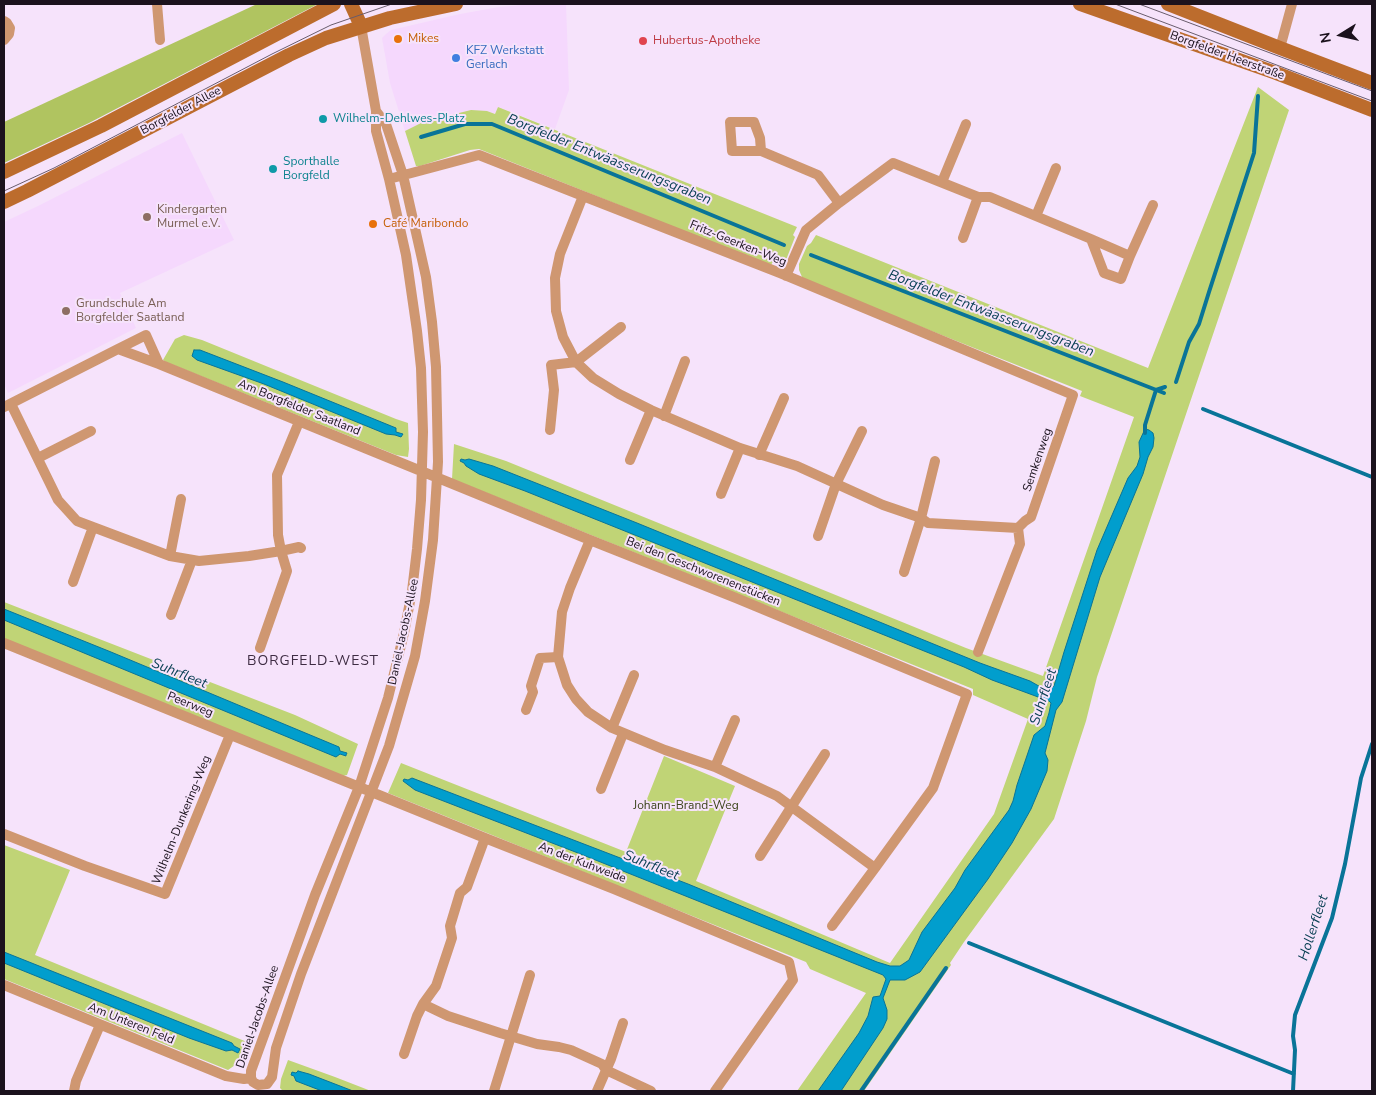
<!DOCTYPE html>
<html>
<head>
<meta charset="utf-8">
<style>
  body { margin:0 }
  #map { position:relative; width:1376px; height:1095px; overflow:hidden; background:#f6e3fb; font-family:"Nunito Sans",sans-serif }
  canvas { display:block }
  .frame { position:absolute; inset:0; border:5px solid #1b121d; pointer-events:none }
  .north { position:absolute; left:1316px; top:10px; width:50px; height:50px; -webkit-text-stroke:4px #f6e3fb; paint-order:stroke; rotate:260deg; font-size:14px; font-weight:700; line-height:20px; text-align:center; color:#1b121d }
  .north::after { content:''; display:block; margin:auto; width:18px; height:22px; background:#1b121d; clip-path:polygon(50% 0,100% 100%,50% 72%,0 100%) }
</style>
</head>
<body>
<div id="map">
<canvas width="1376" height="1095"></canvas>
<div class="frame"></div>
<div class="north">N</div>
</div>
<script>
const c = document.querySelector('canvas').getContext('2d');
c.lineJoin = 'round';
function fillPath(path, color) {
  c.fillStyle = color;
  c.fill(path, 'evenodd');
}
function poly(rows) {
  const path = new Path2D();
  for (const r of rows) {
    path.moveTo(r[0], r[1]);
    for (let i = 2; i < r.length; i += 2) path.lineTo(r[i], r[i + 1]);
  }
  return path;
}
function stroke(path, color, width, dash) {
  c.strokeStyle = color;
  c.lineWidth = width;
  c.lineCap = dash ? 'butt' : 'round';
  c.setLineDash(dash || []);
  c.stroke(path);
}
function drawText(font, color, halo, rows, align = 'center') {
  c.font = font + ' "Nunito Sans",sans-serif';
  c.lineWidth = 4;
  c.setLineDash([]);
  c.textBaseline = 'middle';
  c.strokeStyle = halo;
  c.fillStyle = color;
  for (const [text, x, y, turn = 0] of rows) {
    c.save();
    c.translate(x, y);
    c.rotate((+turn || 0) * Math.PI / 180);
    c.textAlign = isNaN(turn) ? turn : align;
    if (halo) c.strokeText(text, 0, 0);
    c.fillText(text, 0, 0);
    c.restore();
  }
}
fillPath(poly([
  [534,4,566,4,569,90,555,129,498,107,495,114,487,111,423,122,405,131,390,83,382,38,386,34,391,30,460,14,499,7],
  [182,133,234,240,120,293,136,328,8,393,4,384,4,222,38,206]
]), '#f5d8fd');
fillPath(poly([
  [1258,87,1289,110,1097,677,1086,721,1054,819,964,942,950,963,951,965,864,1091,797,1091,866,993,810,969,806,962,388,793,401,763,626,852,664,756,735,786,696,881,890,963,994,814,1028,719,973,695,973,689,452,479,454,444,506,461,966,648,1043,676,1134,417,1080,396,1082,391,811,283,802,277,799,270,799,264,807,246,811,243,816,235,1148,368],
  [498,107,797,227,793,235,795,237,786,260,781,262,772,263,771,266,479,149,470,150,420,166,416,166,405,131,423,122,471,110,487,111,495,114],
  [184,335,202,340,396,419,408,423,409,449,408,457,396,455,166,362,163,360,175,339],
  [4,602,295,715,358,744,347,775,343,776,4,639],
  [4,845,70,870,35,955,247,1042,242,1058,238,1063,228,1070,4,979],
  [288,1060,335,1077,371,1091,283,1091,280,1088,281,1079]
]), '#c0d476');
fillPath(poly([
  [257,4,318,4,89,123,4,163,4,122]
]), '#b0c460');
const water = poly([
  [194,350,200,350,283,382,396,428,396,432,403,434,401,437,395,435,386,434,264,384,197,360,192,356,194,350],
  [1145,429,1149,430,1153,433,1154,438,1153,447,1148,457,1143,474,1100,577,1062,702,1056,710,1045,753,1048,760,1047,771,1031,809,1012,843,988,879,920,972,905,980,890,980,883,998,887,1010,887,1019,883,1028,841,1091,818,1091,859,1033,868,1016,873,997,880,996,886,979,883,975,578,853,415,790,403,781,404,779,408,780,412,778,688,884,877,962,890,966,900,966,909,960,922,932,955,888,965,870,1009,810,1013,801,1017,785,1034,735,1045,726,1049,713,1051,703,1049,701,992,680,964,667,525,491,479,474,466,466,464,463,460,461,461,459,465,460,469,459,493,466,637,523,980,663,1030,681,1044,689,1050,690,1054,686,1064,652,1097,550,1128,478,1137,466,1140,457,1139,442,1145,429],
  [4,609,111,652,339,747,340,751,347,753,346,755,346,756,340,754,336,757,4,620,4,609],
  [4,952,232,1043,234,1046,240,1049,238,1053,232,1050,226,1051,189,1038,4,963,4,952],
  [298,1071,309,1074,353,1091,322,1091,296,1081,294,1076,291,1075,292,1072,296,1073,298,1071]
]);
fillPath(water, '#019ecd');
stroke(water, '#097498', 1);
stroke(poly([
  [421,137,465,124,492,124,784,245],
  [811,255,1164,393],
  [1176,382,1189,342,1199,324,1209,292,1254,153,1258,96],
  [1156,390,1165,387],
  [1203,409,1372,477],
  [1145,433,1145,425,1156,390],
  [969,943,1294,1074],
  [861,1091,946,968],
  [1293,1091,1295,1050,1293,1036,1295,1015,1332,918,1345,864,1361,778,1372,744]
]), '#097498', 4);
stroke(poly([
  [157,4,160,40],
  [4,21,7,23,10,28,9,34,4,40],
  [361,26,376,111,376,131,389,179,406,255,417,331,421,368,423,432,421,500,417,549,412,591,404,633,388,698,359,787,315,895,251,1071,251,1078,253,1082,258,1085,267,1084,272,1077,276,1048,301,974,389,746,415,656,425,601,433,540,438,462,436,367,432,322,426,277,403,175,386,124,376,111],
  [1280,48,1292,4],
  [761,151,760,138,754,122,730,122,732,151,761,151,818,175,839,203],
  [389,179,479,155,583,196,780,273,1073,395,1031,517,1025,521,1018,528,928,523,921,518,883,505,797,466,740,448,651,410,619,394,593,378,576,362,563,337,556,311,555,278,560,254,583,196],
  [942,182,966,124],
  [1036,216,1056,168],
  [963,238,978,197],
  [1130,256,1153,205],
  [786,276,806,230,839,203,893,163,978,197,990,197,1091,239,1130,256,1121,279,1104,273,1091,239],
  [118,349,146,335,159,364],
  [11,404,58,500,77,521,170,556,199,561,249,556,281,551,278,535,277,475,299,422],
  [4,407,118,349,159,364,590,540,736,598,967,694,933,788,875,868,777,796,715,767,665,750,612,728,588,712,576,699,567,685,558,657],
  [664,416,685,361],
  [550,430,554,390,551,365,576,362,621,327],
  [759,455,784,398],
  [38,458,91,431],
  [630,460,651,410],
  [721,494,740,448],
  [818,536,836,484,862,431],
  [170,556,181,499],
  [904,572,921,518,935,461],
  [73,582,93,527],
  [171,615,192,560],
  [4,643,485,838,614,889,789,962,793,980,715,1091],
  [260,648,287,571,281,551,299,547,301,548],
  [978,652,1020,544,1018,528],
  [526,710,533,692,531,686,540,658,558,657,562,612,570,588,590,540],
  [612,728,634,675],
  [715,767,735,720],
  [601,789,623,734],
  [4,834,85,866,165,894,230,735],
  [760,856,825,754],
  [832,926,875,868],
  [4,985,226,1076,244,1079,251,1078],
  [423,1004,436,986,452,938,450,926,460,893,467,887,485,838],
  [404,1054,417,1016,423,1004,448,1016,500,1033,537,1044,559,1047,571,1050,602,1064,606,1070,651,1091],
  [74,1091,76,1081,100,1025],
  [494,1091,530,975],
  [597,1091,611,1059,623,1023]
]), '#cf9771', 10);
stroke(poly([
  [351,4,361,26],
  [1080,4,1276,73,1372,110],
  [1168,4,1280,48,1372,83],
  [4,172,101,126,334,4],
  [4,202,27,191,289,55,326,38,390,18,456,4]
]), '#bc6c2d', 14);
stroke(poly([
  [1115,4,1372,101],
  [1139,4,1372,91],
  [4,191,54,168,272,54,331,25,392,4]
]), '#695c6c', 1);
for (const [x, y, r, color] of [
  [398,39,5,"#e8710a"],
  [643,41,5,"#e0444e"],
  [456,58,5,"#3f7fe0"],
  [323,119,5,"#0f9aa8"],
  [273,169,5,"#0f9aa8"],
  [147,217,5,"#8d6e63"],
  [373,224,5,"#e8710a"],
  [66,311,5,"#8d6e63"]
]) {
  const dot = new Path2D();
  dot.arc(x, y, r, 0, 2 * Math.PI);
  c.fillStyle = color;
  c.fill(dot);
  stroke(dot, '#f6e3fb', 2);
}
drawText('12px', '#c56008', '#f6e3fb', [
  ["Mikes",408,39],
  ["Café Maribondo",383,224]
], 'left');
drawText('12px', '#be3a42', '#f6e3fb', [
  ["Hubertus-Apotheke",653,41]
], 'left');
drawText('12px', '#366cbe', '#f6e3fb', [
  ["KFZ Werkstatt",466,51],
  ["Gerlach",466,65]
], 'left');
drawText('12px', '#1b121d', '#f6e3fb', [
  ["Borgfelder Heerstraße",1227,56,20],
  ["Borgfelder Allee",181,111,-28],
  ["Fritz-Geerken-Weg",738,244,22],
  ["Am Borgfelder Saatland",299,408,22],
  ["Semkenweg",1038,460,-71],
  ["Bei den Geschworenenstücken",703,572,22],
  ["Daniel-Jacobs-Allee",404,632,-78],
  ["Peerweg",190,705,22],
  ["Wilhelm-Dunkering-Weg",182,820,-68],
  ["An der Kuhweide",582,863,21],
  ["Daniel-Jacobs-Allee",258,1017,-71],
  ["Am Unteren Feld",131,1024,22]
]);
drawText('12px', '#0d838f', '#f6e3fb', [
  ["Wilhelm-Dehlwes-Platz",333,119],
  ["Sporthalle",283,162],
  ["Borgfeld",283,176]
], 'left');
drawText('12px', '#785e54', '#f6e3fb', [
  ["Kindergarten",157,210],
  ["Murmel e.V.",157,224],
  ["Grundschule Am",76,304],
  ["Borgfelder Saatland",76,318]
], 'left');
drawText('12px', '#3b431a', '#f6e3fb', [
  ["Johann-Brand-Weg",686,806]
]);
drawText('italic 14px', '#0b4155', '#f6e3fb', [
  ["Borgfelder Entwäasserungsgraben",609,160,22],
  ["Borgfelder Entwäasserungsgraben",991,314,21],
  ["Suhrfleet",179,674,22],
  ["Suhrfleet",1044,697,-72],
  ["Suhrfleet",651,866,22],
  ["Hollerfleet",1314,928,-72]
]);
c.letterSpacing = '1px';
drawText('14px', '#3e2c43', '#f6e3fb', [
  ["BORGFELD-WEST",313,662]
]);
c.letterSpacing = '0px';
</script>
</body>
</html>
